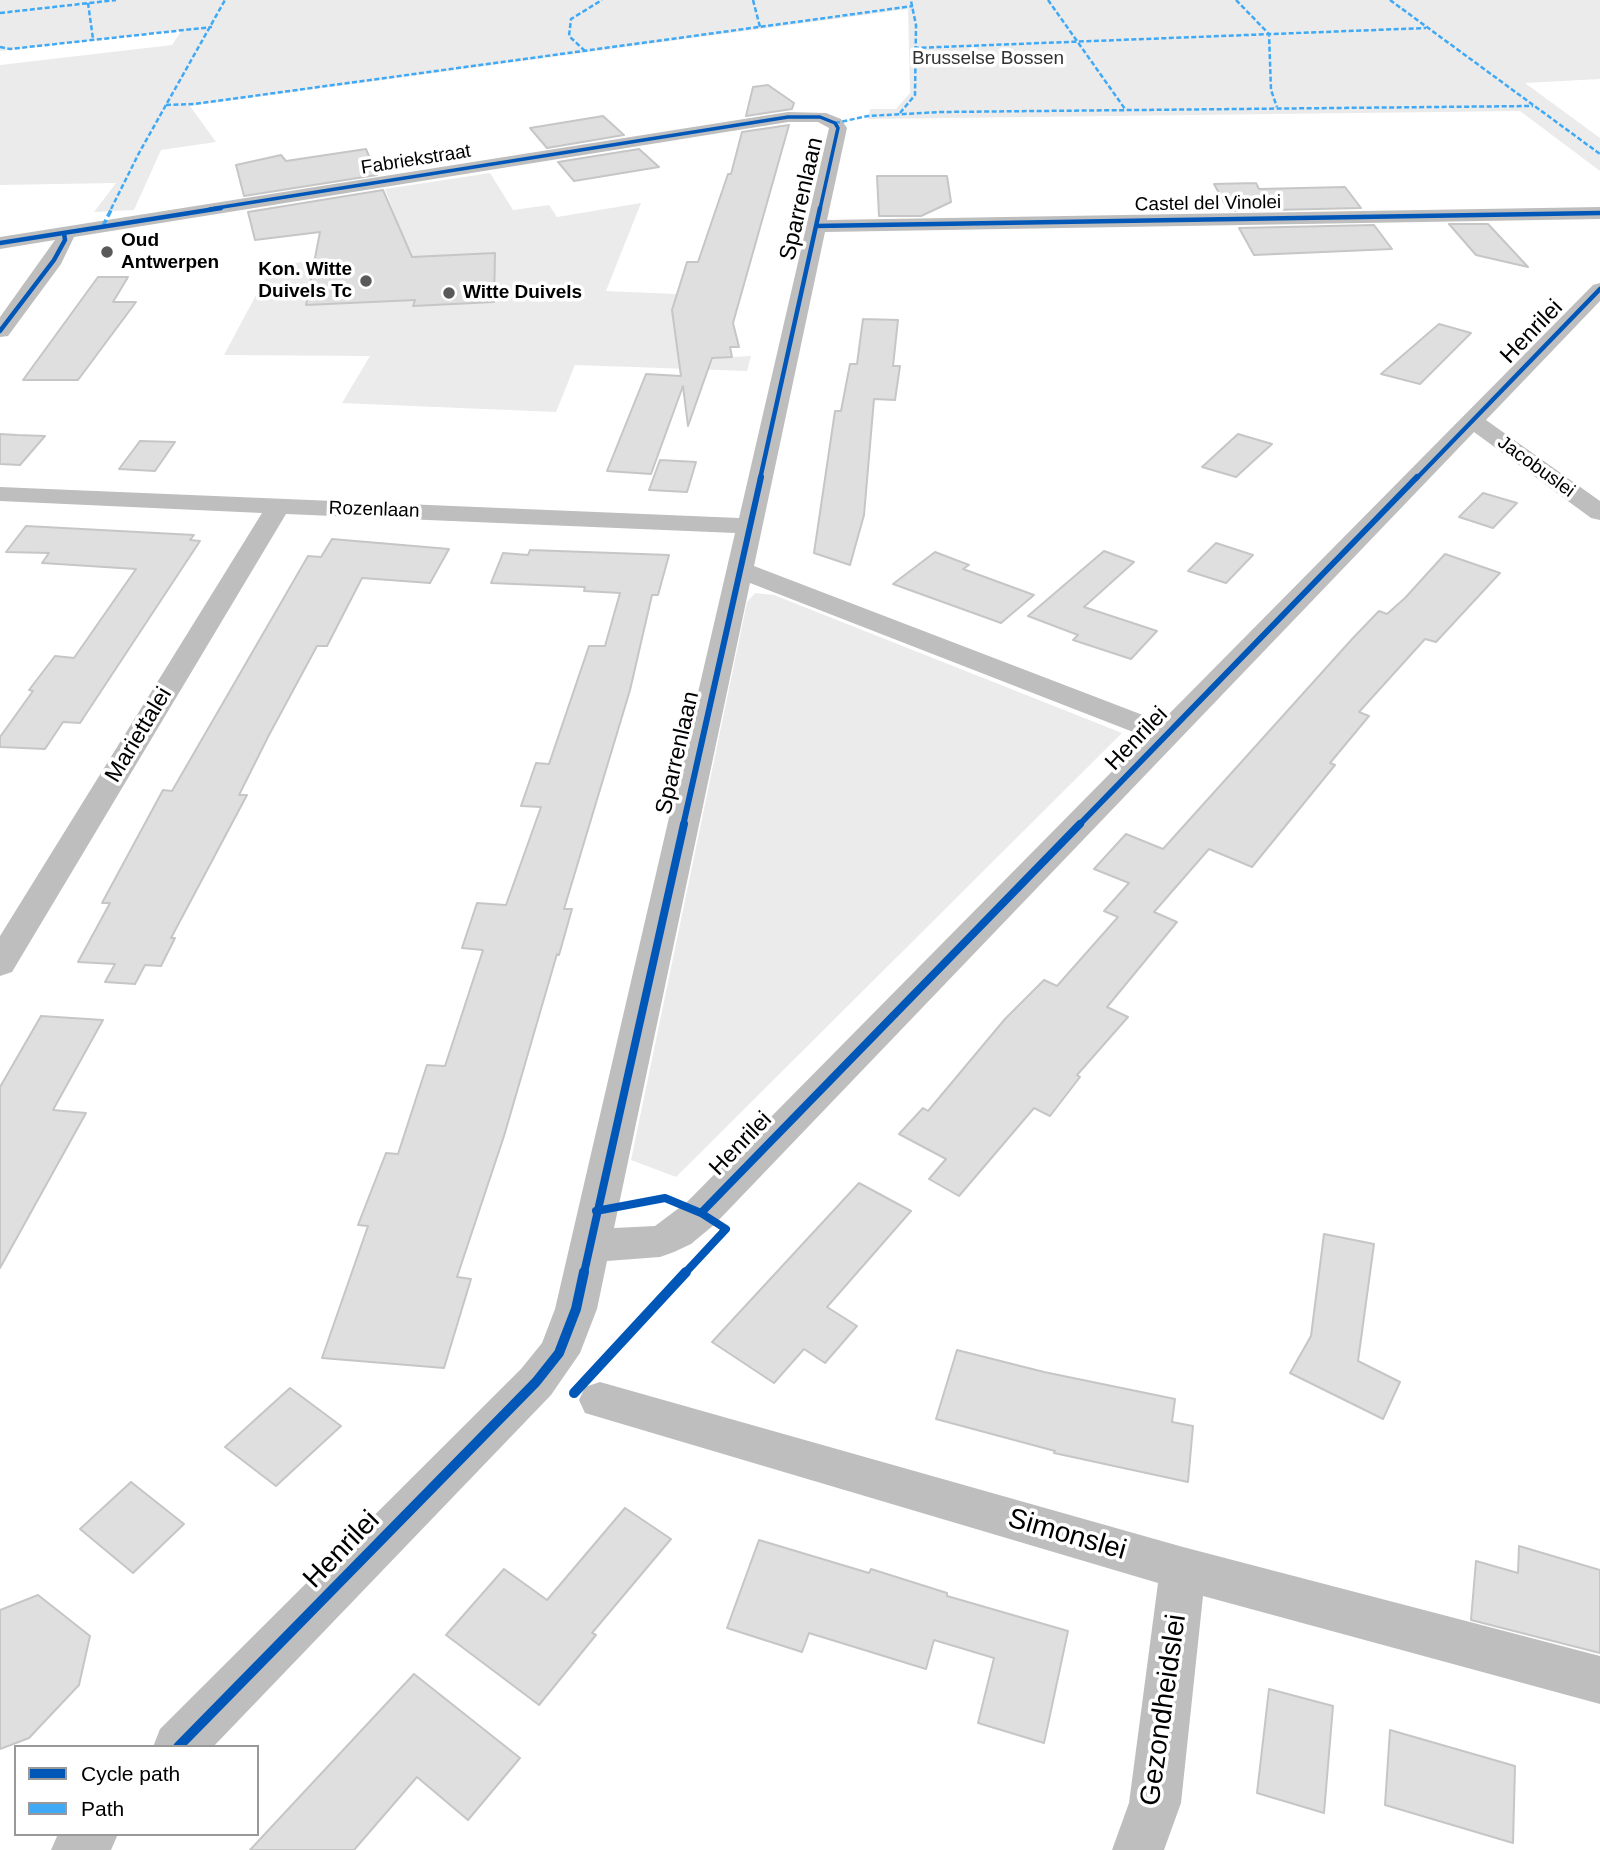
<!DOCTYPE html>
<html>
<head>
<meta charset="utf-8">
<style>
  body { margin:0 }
  #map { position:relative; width:1600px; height:1850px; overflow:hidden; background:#fff; font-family:Arial,sans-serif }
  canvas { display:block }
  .legend { position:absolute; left:14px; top:1745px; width:245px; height:91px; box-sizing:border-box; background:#fff; border:2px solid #999; margin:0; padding:9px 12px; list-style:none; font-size:21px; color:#000 }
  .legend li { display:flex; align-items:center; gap:14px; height:35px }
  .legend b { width:35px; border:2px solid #999 }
</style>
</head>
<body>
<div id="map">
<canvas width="1600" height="1850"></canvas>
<ul class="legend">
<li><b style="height:9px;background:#0057b8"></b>Cycle path</li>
<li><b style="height:9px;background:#3fa9f5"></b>Path</li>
</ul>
</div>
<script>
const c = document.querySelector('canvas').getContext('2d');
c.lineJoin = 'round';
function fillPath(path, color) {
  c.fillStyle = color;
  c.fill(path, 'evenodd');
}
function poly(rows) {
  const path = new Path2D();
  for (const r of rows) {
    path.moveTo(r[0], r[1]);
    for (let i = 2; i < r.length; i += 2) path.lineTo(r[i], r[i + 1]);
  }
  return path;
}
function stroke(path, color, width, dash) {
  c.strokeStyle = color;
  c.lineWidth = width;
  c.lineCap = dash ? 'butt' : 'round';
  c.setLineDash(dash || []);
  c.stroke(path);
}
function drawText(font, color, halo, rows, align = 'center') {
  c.font = font + ' Arial,sans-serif';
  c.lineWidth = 7;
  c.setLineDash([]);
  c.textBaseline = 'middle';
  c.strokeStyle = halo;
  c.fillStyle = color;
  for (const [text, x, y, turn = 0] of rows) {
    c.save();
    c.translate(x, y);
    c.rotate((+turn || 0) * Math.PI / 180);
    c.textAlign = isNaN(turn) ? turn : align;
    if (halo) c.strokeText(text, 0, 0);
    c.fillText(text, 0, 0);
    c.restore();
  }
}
fillPath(poly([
  [0,0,1600,0,1600,79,1525,83,1600,138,1600,171,1520,111,868,119,870,109,896,109,910,93,908,9,190,106,216,142,161,150,134,210,94,212,116,183,0,185,0,65,172,45,182,30,0,51],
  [490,173,513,210,549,205,557,217,641,203,606,291,677,294,673,320,679,360,751,356,747,371,575,365,556,412,342,403,370,356,224,355,271,267,406,244,385,189],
  [755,593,774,595,1122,733,676,1177,631,1160,747,602]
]), '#ebebeb');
const building = poly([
  [768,85,794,103,792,109,746,116,753,87,768,85],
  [603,116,624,135,547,148,530,128,603,116],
  [789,125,733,323,739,347,730,347,732,357,712,358,688,426,683,386,651,474,607,471,646,374,681,376,672,310,687,262,698,262,728,174,731,174,742,132,789,125],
  [366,149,377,175,244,196,236,165,281,155,286,161,366,149],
  [639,149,659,167,574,181,558,162,639,149],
  [877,176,947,176,951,202,921,216,879,216,877,176],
  [1256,183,1259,189,1345,187,1361,208,1229,211,1214,184,1256,183],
  [383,190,412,257,495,253,494,302,413,306,415,300,306,305,320,232,255,240,248,212,383,190],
  [1449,224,1488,224,1528,267,1476,255,1449,224],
  [1374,225,1392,249,1254,255,1239,228,1374,225],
  [98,277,128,277,113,302,136,302,78,380,23,380,98,277],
  [863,319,898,320,893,366,900,366,895,400,874,399,864,515,850,565,814,553,835,411,841,411,850,364,857,364,863,319],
  [1439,324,1471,333,1420,384,1381,374,1439,324],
  [0,434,17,435,45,436,20,465,0,464,0,434],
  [1238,434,1272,444,1236,477,1202,467,1238,434],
  [140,441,175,442,155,471,119,469,140,441],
  [660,460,696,462,687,492,649,490,660,460],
  [1483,493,1517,503,1493,528,1459,517,1483,493],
  [26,526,194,535,190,540,200,541,80,723,63,722,45,749,0,747,0,737,33,691,29,690,55,656,74,658,136,569,42,563,49,553,6,552,26,526],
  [332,539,449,549,430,583,362,578,327,646,317,646,269,735,239,795,247,795,171,938,175,938,161,966,145,965,135,984,105,982,115,964,78,962,110,903,102,903,163,790,172,791,308,556,321,557,332,539],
  [1216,543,1253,555,1226,583,1188,571,1216,543],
  [530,550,669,555,658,595,652,595,630,690,564,909,572,909,559,955,557,954,504,1136,457,1277,471,1279,444,1368,322,1358,368,1226,358,1225,386,1153,398,1154,427,1065,445,1066,483,950,462,948,477,903,506,905,541,807,521,806,536,763,549,764,589,646,605,646,620,593,584,591,585,587,491,583,503,553,528,555,530,550],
  [1104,551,1134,562,1084,607,1157,631,1131,659,1073,640,1078,635,1028,616,1104,551],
  [935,552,969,565,963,569,1034,595,1001,623,893,584,935,552],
  [1445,554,1500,573,1436,642,1425,639,1359,712,1369,716,1330,763,1335,765,1252,867,1209,849,1154,912,1177,922,1107,1007,1128,1017,1077,1075,1080,1077,1050,1116,1034,1108,959,1196,929,1179,946,1159,899,1134,923,1108,928,1111,1005,1019,1044,980,1057,986,1118,917,1104,911,1129,883,1094,869,1126,834,1163,849,1353,638,1379,611,1387,614,1405,598,1445,554],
  [41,1016,103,1020,53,1110,86,1113,0,1268,0,1087,41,1016],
  [859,1183,911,1211,827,1307,857,1326,825,1363,804,1349,774,1383,712,1342,859,1183],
  [1324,1234,1374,1244,1358,1361,1400,1382,1383,1419,1290,1373,1311,1336,1324,1234],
  [957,1350,1044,1372,1175,1399,1172,1422,1193,1426,1188,1482,1054,1453,1055,1451,936,1419,957,1350],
  [290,1388,341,1426,276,1486,225,1447,290,1388],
  [131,1482,184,1524,133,1573,80,1529,131,1482],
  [625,1508,671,1539,592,1633,596,1635,539,1705,446,1635,504,1569,547,1600,625,1508],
  [759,1540,869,1573,871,1569,947,1593,947,1596,1068,1631,1044,1743,978,1723,994,1658,934,1640,926,1669,809,1633,802,1652,727,1628,759,1540],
  [1519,1546,1600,1570,1600,1653,1471,1620,1476,1561,1518,1573,1519,1546],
  [38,1595,90,1636,79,1685,29,1738,0,1749,0,1610,38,1595],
  [414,1674,520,1758,468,1820,417,1777,354,1850,250,1850,414,1674],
  [1269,1689,1333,1706,1324,1813,1257,1793,1269,1689],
  [1390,1730,1515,1766,1513,1843,1385,1805,1390,1730]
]);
fillPath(building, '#dfdfdf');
stroke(building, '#c6c6c6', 2);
fillPath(poly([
  [788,112,826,113,841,119,847,128,827,220,1600,207,1600,219,825,232,754,566,1161,722,1593,285,1600,283,1600,301,1486,420,1600,501,1600,520,1591,518,1474,432,715,1224,691,1244,674,1252,660,1257,607,1261,597,1309,580,1353,551,1395,213,1747,153,1747,160,1729,521,1369,542,1343,555,1309,735,533,286,514,12,972,0,976,0,936,262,513,0,501,0,487,739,518,829,128,818,122,788,122,74,237,61,264,8,336,0,337,0,317,55,240,0,249,0,237,788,112],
  [750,583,1146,737,687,1202,655,1226,614,1228,750,583],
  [600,1382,1183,1547,1600,1656,1600,1704,1203,1596,1181,1803,1164,1850,1112,1850,1129,1803,1158,1583,585,1413,579,1400,585,1387,600,1382],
  [58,1834,118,1834,111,1850,51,1850,58,1834]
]), '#bebebe');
stroke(poly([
  [753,0,760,27],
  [1048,0,1125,109],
  [1236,0,1269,34,1271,90,1277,107],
  [1390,0,1600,154],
  [88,3,93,39],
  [0,13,116,0],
  [0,47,10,49,212,27],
  [914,48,1426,28],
  [585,51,569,36,571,19,602,0],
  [166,105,194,104,913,6],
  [900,113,915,95,916,25,911,1],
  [835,123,868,116,940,112,1533,106],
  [111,209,139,153,225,0]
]), '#3fa9f5', 2.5, [5, 2.5]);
stroke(poly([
  [103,226,112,208]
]), '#3fa9f5', 3.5, [7, 3.5]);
stroke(poly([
  [210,209,788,117,820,117,835,123,838,128,820,209]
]), '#0057b8', 3.5);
stroke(poly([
  [816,226,1600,213],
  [0,243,221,208],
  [0,331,54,260,65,240,64,233],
  [760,479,820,208],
  [1416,479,1600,289]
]), '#0057b8', 4.5);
stroke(poly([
  [683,826,761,477],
  [1078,826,1417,477]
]), '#0057b8', 6);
stroke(poly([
  [596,1211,665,1198,701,1213,726,1229,685,1273],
  [701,1213,1080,824],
  [584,1273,684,824]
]), '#0057b8', 8);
stroke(poly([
  [574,1393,686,1272],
  [178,1747,536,1382,559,1353,576,1309,584,1272]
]), '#0057b8', 10);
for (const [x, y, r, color] of [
  [107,252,7,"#595959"],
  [366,281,7,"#595959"],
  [449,293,7,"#595959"]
]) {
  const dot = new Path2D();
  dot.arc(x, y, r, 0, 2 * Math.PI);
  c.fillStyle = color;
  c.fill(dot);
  stroke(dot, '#fff', 2.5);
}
drawText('19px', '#323232', '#fff', [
  ["Brusselse Bossen",988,59]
]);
drawText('19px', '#000', '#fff', [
  ["Fabriekstraat",416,160,-9],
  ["Castel del Vinolei",1208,204,-1],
  ["Jacobuslei",1536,467,36],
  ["Rozenlaan",374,510,2]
]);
drawText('bold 19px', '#000', '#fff', [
  ["Oud",121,241],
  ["Antwerpen",121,263],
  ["Kon. Witte",352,270,"right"],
  ["Duivels Tc",352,292,"right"],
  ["Witte Duivels",463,293]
], 'left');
drawText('23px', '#000', '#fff', [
  ["Sparrenlaan",802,199,-77],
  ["Henrilei",1532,332,-46],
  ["Mariettalei",139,735,-59],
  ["Henrilei",1137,739,-46],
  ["Sparrenlaan",678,753,-77],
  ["Henrilei",741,1144,-46]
]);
drawText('28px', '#000', '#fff', [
  ["Simonslei",1067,1535,16],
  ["Henrilei",342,1550,-46],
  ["Gezondheidslei",1164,1710,-82]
]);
</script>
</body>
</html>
